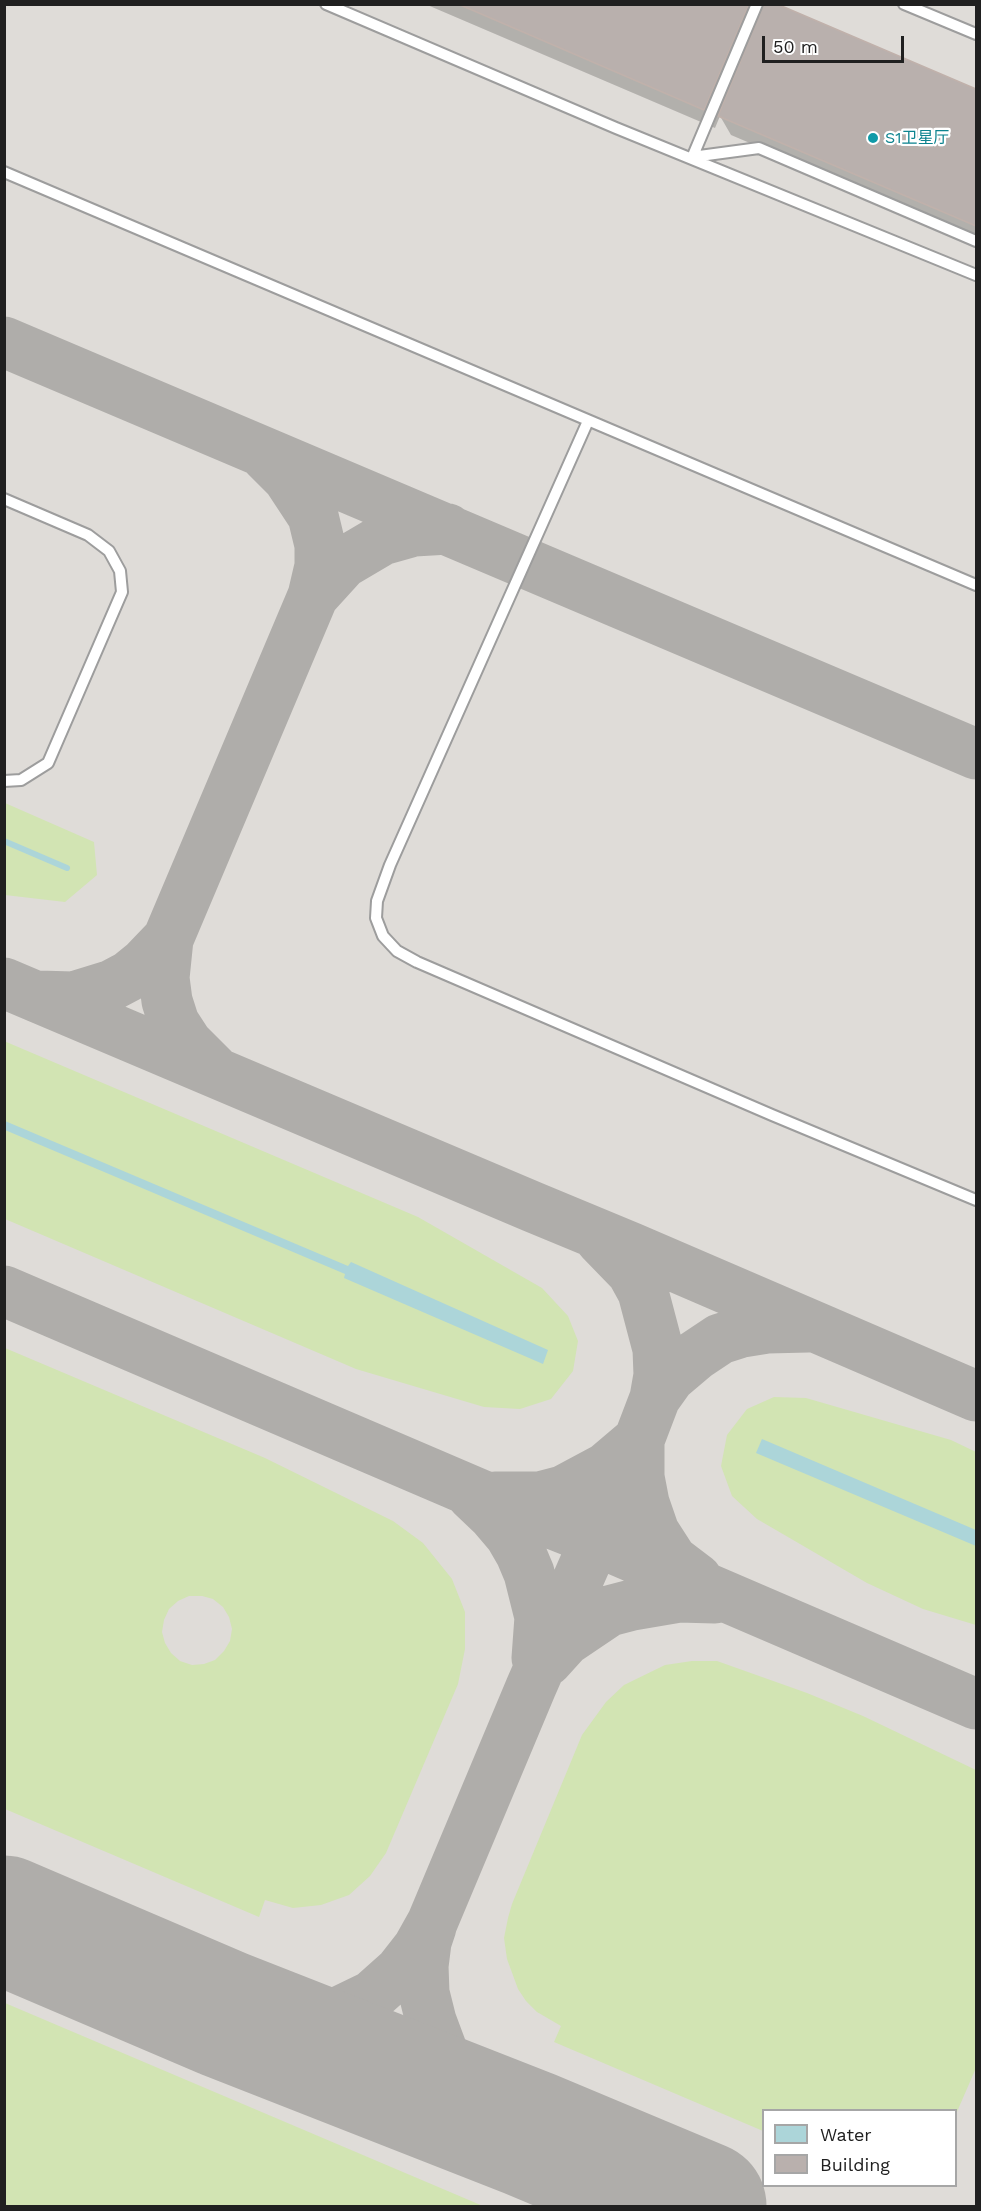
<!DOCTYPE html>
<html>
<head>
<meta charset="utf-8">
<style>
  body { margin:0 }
  #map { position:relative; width:981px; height:2211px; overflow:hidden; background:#f0ece7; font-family:"Work Sans",sans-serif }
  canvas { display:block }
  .frame { position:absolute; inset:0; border:6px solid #202020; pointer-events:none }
  .legend { position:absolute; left:762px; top:2109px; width:195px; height:78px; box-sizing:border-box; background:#fff; border:2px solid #a6a6a6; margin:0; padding:8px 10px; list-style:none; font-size:18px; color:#202020 }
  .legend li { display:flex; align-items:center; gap:12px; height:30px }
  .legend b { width:30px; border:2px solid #a6a6a6 }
  .scale { position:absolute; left:762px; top:36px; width:142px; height:27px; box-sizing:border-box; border:3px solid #202020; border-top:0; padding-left:8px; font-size:18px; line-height:21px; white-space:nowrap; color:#202020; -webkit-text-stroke:4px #fff; paint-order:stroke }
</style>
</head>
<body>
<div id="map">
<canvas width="981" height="2211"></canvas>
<div class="frame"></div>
<ul class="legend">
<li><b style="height:16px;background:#acd5d9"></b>Water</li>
<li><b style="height:16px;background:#b9b0ad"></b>Building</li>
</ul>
<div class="scale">50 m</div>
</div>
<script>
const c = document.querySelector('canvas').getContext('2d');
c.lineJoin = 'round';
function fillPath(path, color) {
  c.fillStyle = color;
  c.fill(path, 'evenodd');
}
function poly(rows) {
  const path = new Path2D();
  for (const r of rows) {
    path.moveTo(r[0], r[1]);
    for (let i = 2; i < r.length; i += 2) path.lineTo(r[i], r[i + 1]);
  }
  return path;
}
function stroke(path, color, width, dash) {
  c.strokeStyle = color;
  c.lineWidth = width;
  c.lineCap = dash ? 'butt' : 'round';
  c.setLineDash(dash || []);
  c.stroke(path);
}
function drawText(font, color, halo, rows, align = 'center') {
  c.font = font + ' "Work Sans","Noto Sans SC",sans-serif';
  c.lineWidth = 4.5;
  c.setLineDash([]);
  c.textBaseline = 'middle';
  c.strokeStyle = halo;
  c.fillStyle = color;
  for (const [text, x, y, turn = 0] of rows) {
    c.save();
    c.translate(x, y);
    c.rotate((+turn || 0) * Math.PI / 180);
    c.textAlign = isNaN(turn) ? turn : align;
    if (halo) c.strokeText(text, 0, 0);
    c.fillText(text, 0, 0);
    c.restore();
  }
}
fillPath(poly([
  [5,5,976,5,976,2206,5,2206],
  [764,2110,956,2110,956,2186,764,2186]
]), '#dfdcd8');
fillPath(poly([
  [5,803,94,842,97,875,65,902,5,895],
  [4,1041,418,1217,542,1288,568,1316,578,1341,573,1371,551,1399,520,1409,484,1407,356,1369,5,1219],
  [5,1348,265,1458,393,1521,423,1543,452,1579,465,1612,465,1649,458,1684,386,1853,370,1876,349,1895,321,1905,293,1908,265,1900,259,1917,5,1809],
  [189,1596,202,1596,213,1599,223,1607,229,1617,232,1629,230,1641,224,1651,215,1660,204,1664,192,1665,180,1661,171,1653,165,1643,162,1632,164,1620,169,1609,178,1601],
  [774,1397,806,1398,951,1440,976,1452,976,1625,923,1609,867,1583,757,1519,732,1496,721,1466,727,1435,747,1409],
  [692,1661,717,1661,807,1693,863,1716,976,1770,976,2068,956,2114,956,2110,764,2110,763,2131,554,2042,561,2026,537,2012,526,2001,518,1989,507,1959,504,1938,508,1918,512,1904,582,1735,606,1702,624,1685,665,1665],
  [5,2003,483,2206,5,2206]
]), '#d2e4b3');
fillPath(poly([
  [5,1121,348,1266,351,1262,548,1350,543,1364,344,1278,345,1274,5,1130],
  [762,1439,976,1530,976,1546,756,1453]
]), '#acd5d9');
fillPath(poly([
  [425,4,761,4,765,11,773,4,976,91,976,239,731,135,720,116,715,128]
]), '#0003');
stroke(poly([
  [4,841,67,868]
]), '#acd5d9', 6);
stroke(poly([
  [4,342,976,754],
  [313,596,343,563,382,540,414,531,448,529],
  [4,983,533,1207,632,1248,976,1396],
  [38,996,73,997,112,985,129,976,145,963,168,939],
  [213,1069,187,1043,174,1023,167,1001,164,978,168,939,313,596,320,566,320,545,313,516,288,478,266,456],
  [601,1240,632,1272,643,1292,658,1349,659,1375,655,1398],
  [4,1291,483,1496,594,1540,976,1704],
  [639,1441,639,1477,644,1503,654,1532,672,1560,697,1579],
  [472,1495,493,1515,510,1535,521,1554,529,1573,540,1617,537,1658],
  [495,1497,540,1497,563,1491,606,1468,639,1440],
  [547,1661,566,1640,609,1611,632,1605,679,1597,715,1598],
  [431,1927,426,1942,423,1966,424,1993,431,2021,447,2064,479,2100,501,2117,530,2134],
  [224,2014,278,2025,311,2020,341,2011,372,1996,400,1971,418,1948,432,1923,531,1687,639,1440,655,1398,670,1377,696,1355,720,1339,742,1332,767,1328,808,1327]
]), '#afadaa', 51);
stroke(poly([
  [4,1920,224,2014,530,2134,702,2206]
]), '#afadaa', 129);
const building = poly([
  [458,4,749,4,704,110,458,4],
  [764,4,777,4,976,89,976,226,718,116,764,4]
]);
fillPath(building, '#b9b0ad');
stroke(building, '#c0b1ab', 1.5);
const lane = poly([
  [326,4,616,128,976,275],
  [904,4,976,34],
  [692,157,759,148,976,241],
  [692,158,757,4],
  [4,172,976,585],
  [588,421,390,865,377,901,376,918,383,936,397,951,417,962,772,1115,976,1200],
  [4,499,88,535,109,551,120,571,122,592,48,763,21,780,4,781]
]);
stroke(lane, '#9d9d9d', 14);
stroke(lane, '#fff', 10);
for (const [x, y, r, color] of [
  [873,138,6,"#0f9aa8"]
]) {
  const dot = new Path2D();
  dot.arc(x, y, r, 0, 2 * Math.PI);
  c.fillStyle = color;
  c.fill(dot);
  stroke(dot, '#fff', 2);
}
drawText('16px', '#0d838f', '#fff', [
  ["S1卫星厅",885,138]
], 'left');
</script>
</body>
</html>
